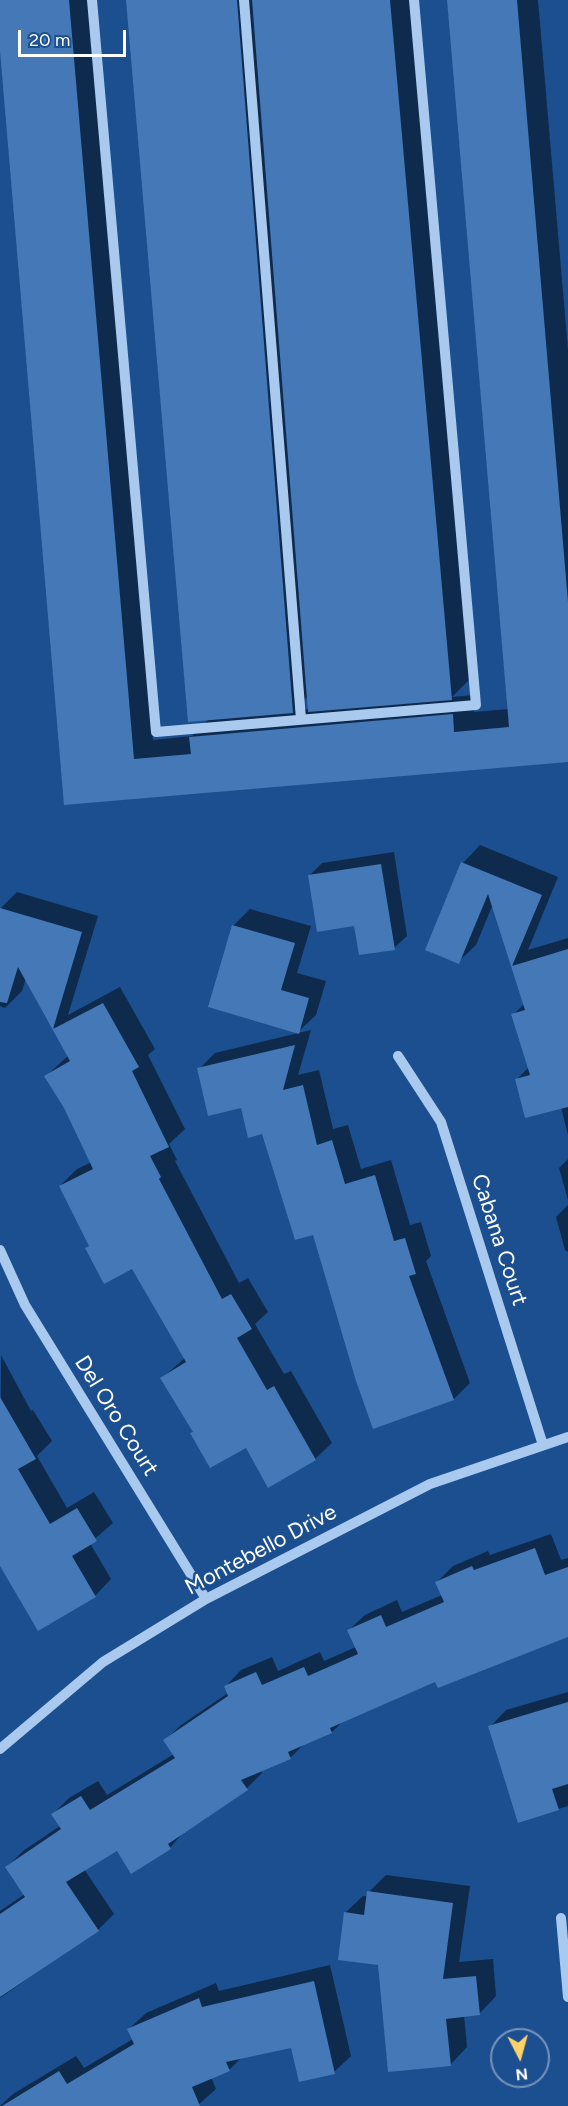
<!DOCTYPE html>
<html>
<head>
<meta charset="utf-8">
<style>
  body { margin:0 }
  #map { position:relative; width:568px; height:2106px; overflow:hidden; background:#1b4f8f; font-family:Figtree,sans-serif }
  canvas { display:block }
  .north { position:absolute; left:490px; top:2028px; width:60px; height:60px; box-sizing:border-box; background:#1b4f8f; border:2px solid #7695bc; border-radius:50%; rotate:174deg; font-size:16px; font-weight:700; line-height:24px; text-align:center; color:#fff }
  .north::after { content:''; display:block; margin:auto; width:21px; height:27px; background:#ffd166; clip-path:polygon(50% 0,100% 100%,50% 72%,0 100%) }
  .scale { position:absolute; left:18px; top:30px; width:108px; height:27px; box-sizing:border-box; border:3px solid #fff; border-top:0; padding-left:8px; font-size:18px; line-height:21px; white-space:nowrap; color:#fff; -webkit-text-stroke:4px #1b4f8f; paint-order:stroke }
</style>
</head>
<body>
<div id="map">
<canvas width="568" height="2106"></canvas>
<div class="north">N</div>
<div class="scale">20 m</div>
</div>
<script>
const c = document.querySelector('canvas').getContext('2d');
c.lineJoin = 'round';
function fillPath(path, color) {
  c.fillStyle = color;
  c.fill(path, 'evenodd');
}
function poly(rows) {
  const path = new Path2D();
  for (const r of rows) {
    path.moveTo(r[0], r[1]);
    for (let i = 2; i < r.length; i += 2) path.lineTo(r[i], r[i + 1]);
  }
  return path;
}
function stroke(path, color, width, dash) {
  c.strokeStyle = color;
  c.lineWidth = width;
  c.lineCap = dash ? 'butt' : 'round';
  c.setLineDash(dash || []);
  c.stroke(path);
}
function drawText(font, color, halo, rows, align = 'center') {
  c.font = font + ' Figtree,sans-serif';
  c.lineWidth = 5;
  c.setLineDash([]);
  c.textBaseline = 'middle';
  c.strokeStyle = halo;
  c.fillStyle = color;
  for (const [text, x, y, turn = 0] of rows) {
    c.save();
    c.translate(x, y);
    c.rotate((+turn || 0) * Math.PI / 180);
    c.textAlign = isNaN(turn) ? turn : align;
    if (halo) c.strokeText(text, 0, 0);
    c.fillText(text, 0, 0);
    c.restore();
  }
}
fillPath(poly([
  [0,0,90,0,153,740,192,736,210,718,127,0,412,0,471,678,452,697,473,695,474,712,509,709,449,0,538,0,568,350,568,761,65,803,0,33],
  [308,696,309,709,294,710],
  [480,845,558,877,528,950,568,938,568,1135,561,1107,517,1079,529,1067,513,1015,525,1003,493,904,476,945,458,962,427,949,463,863],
  [394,852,407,936,394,948,356,924,309,876,322,863],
  [17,892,98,916,68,1015,120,987,155,1049,148,1055,185,1129,169,1144,177,1160,175,1161,239,1283,248,1278,268,1312,255,1324,284,1374,291,1371,332,1443,315,1459,246,1446,194,1432,162,1378,185,1358,133,1267,60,1186,77,1169,92,1162,65,1108,46,1076,69,1055,26,978,22,991,5,1008,0,1006,0,909],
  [250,909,311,926,297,973,326,981,316,1015,298,1032,233,926],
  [311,1030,298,1075,319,1070,333,1129,348,1125,361,1169,391,1160,410,1225,421,1222,431,1256,426,1261,470,1383,454,1399,374,1427,314,1233,263,1133,242,1107,199,1069,215,1053],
  [568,1159,568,1200,559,1168],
  [568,1205,568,1252,565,1250,556,1217],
  [1,1355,31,1411,33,1410,52,1441,37,1456,67,1508,94,1492,113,1523,90,1543,111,1579,95,1596,0,1563],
  [551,1534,561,1560,568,1558,568,1635,436,1680,343,1721,332,1732,304,1744,290,1758,261,1770,262,1773,247,1788,185,1830,170,1848,118,1849,84,1869,114,1914,98,1930,0,1998,0,1911,25,1894,7,1867,23,1851,60,1826,53,1814,69,1798,98,1781,107,1795,174,1754,165,1740,181,1725,228,1693,226,1686,241,1670,272,1657,278,1671,320,1652,324,1661,356,1647,349,1630,365,1615,397,1600,402,1612,442,1595,437,1582,453,1566,488,1551,490,1555],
  [568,1692,568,1806,519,1821,490,1727,506,1710],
  [386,1875,470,1886,459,1962,493,1959,496,1996,479,2014,464,2015,467,2047,450,2065,345,1913,363,1896,368,1896,369,1892],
  [330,1965,351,2056,334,2072,292,2046,242,2057,229,2070,211,2077,216,2089,197,2106,0,2106,13,2094,76,2056,84,2068,133,2039,129,2029,146,2013,216,1983,219,1991]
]), '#0007');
fillPath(poly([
  [0,0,69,0,134,759,191,754,189,737,453,714,454,732,509,727,447,0,517,0,568,602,568,762,64,805,0,51],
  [126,0,237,0,293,713,188,722],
  [252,0,390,0,452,700,308,712],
  [461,862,542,895,512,966,568,949,568,1107,525,1118,515,1079,530,1075,511,1014,525,1010,488,894,459,964,425,950],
  [381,864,395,950,359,955,354,926,317,932,308,875],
  [0,908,82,932,53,1029,103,1003,139,1067,132,1071,169,1147,150,1156,161,1177,159,1179,222,1299,231,1294,252,1329,237,1338,267,1390,274,1386,316,1460,268,1488,246,1448,210,1468,190,1433,193,1432,160,1378,186,1362,132,1269,104,1284,85,1248,89,1246,59,1186,93,1169,64,1108,44,1076,70,1061,18,967,7,1003,0,1002],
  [232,925,295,943,281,990,309,998,299,1034,208,1007],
  [295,1045,283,1090,303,1085,317,1145,332,1140,345,1184,375,1175,394,1241,405,1238,416,1274,409,1276,454,1400,373,1429,356,1381,313,1235,295,1240,262,1134,248,1138,241,1108,208,1116,197,1068],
  [0,1397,36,1459,18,1469,50,1524,77,1508,97,1541,72,1556,96,1597,38,1631,0,1566],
  [535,1548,545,1575,568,1567,568,1637,438,1688,435,1682,330,1728,332,1733,288,1752,291,1759,241,1780,248,1790,168,1844,171,1849,131,1874,117,1851,66,1882,99,1931,0,1997,0,1914,25,1897,5,1867,61,1829,51,1814,81,1796,90,1810,175,1758,163,1740,228,1696,224,1686,256,1672,262,1685,304,1667,308,1676,358,1654,347,1630,381,1615,386,1627,444,1602,435,1582,472,1566,474,1570],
  [568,1702,568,1784,552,1789,559,1810,518,1823,488,1726],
  [367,1891,453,1903,443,1979,476,1976,480,2015,446,2019,451,2066,388,2072,378,1965,338,1960,344,1912,364,1915],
  [314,1981,335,2074,299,2082,291,2048,226,2062,230,2071,192,2087,200,2106,2,2106,59,2071,67,2084,134,2044,127,2029,199,1998,202,2007]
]), '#4478b7');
stroke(poly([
  [92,0,156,732,476,705,414,0],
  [244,0,301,719],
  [398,1056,441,1122,543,1445],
  [0,1250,25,1305,206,1599],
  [0,1749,103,1662,206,1599,430,1484,568,1437],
  [561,1918,568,1997]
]), '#a9c9ee', 10);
drawText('22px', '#fff', '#1b4f8f', [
  ["Cabana Court",499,1240,72],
  ["Del Oro Court",116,1416,58],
  ["Montebello Drive",261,1550,-28]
]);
</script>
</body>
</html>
